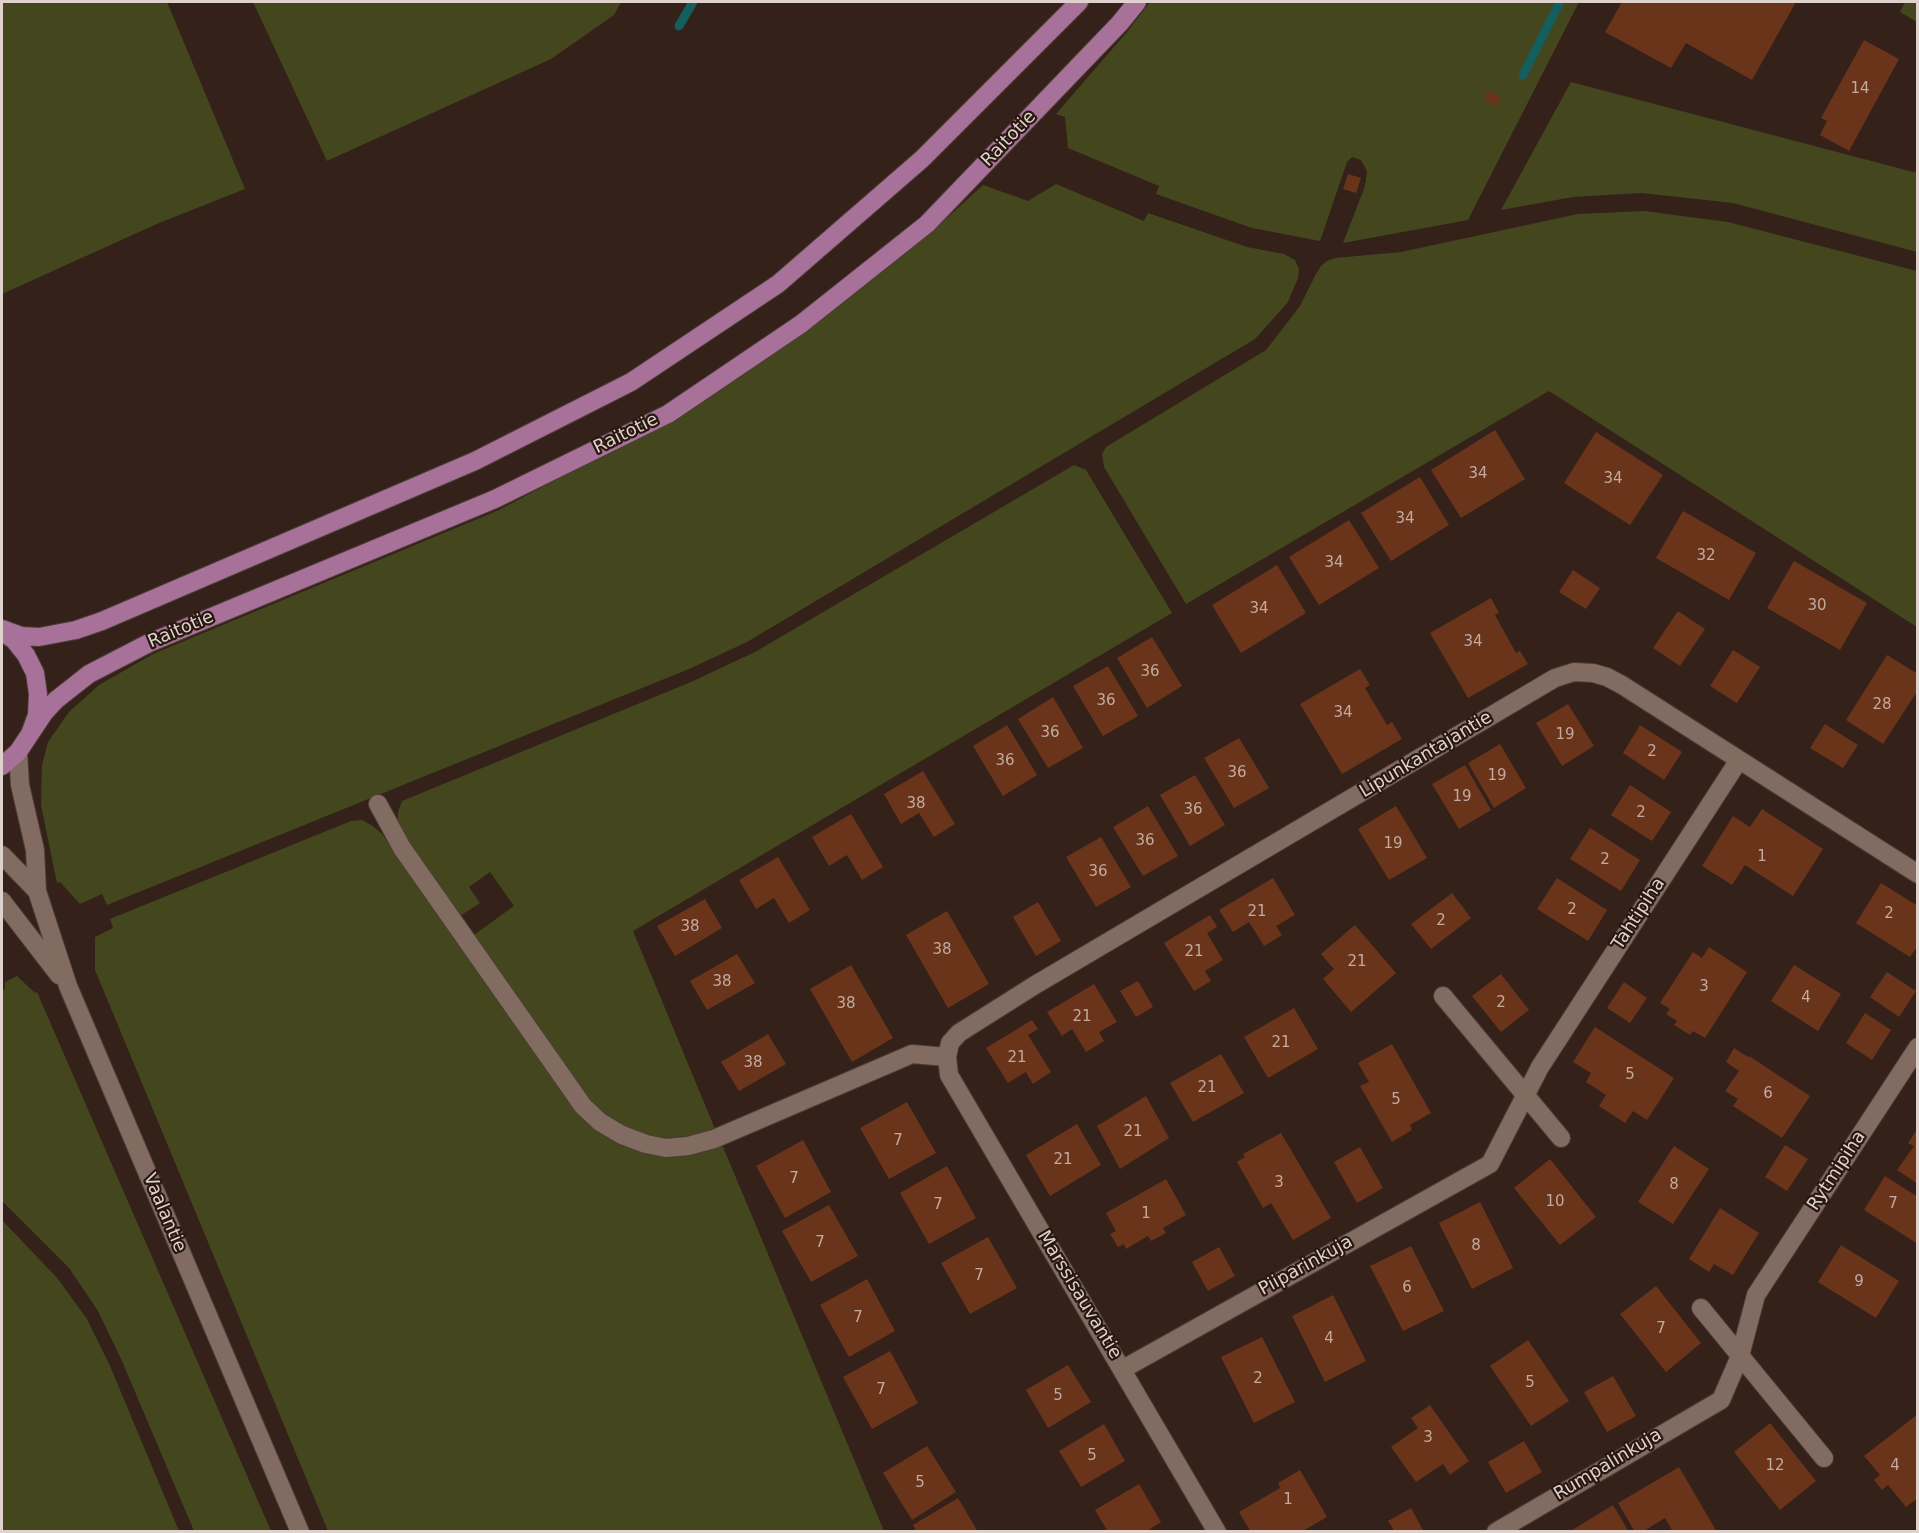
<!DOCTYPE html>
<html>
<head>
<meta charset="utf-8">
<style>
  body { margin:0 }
  #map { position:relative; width:1919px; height:1533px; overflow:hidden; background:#342119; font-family:"DejaVu Sans",sans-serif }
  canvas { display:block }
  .frame { position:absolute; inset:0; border:3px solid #dfd2cd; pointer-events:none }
</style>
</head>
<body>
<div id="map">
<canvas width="1919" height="1533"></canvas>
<div class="frame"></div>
</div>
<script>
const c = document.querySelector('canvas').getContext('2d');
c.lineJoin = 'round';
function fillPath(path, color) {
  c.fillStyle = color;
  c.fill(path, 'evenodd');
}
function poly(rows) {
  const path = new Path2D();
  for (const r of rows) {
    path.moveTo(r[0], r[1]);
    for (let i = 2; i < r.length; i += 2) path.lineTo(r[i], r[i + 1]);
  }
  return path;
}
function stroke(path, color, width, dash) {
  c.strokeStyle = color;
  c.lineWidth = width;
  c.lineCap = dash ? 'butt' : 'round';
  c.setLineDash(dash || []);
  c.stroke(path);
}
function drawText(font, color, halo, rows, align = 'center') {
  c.font = font + ' "DejaVu Sans",sans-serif';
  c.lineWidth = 4.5;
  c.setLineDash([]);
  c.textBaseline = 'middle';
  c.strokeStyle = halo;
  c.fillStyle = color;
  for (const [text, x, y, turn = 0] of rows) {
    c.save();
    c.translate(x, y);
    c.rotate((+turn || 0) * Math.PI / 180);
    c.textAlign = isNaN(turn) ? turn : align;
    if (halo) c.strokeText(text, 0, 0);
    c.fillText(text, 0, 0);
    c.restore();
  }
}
fillPath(poly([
  [2,2,167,2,245,189,159,223,2,294],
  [253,2,621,2,614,15,551,59,327,161],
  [1150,2,1579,2,1468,220,1343,243,1365,186,1367,171,1361,160,1352,157,1347,162,1320,241,1252,228,1156,194,1159,186,1068,148,1065,117,1056,114,1127,32],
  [1905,2,1917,2,1917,22,1900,12],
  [1571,82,1917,173,1917,252,1733,203,1642,193,1573,197,1501,210],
  [1056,184,1144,221,1148,213,1247,247,1284,254,1295,260,1299,269,1298,278,1288,302,1255,339,747,642,689,669,107,905,102,894,80,904,60,882,57,883,41,805,42,765,48,742,69,712,99,685,153,654,499,510,670,419,802,329,936,228,983,185,1028,201],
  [1644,211,1728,222,1917,271,1917,627,1549,391,1186,604,1104,467,1102,454,1106,447,1266,350,1300,306,1316,274,1321,266,1327,261,1335,258,1401,252,1578,214],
  [1074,465,1086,470,1172,613,633,931,715,1129,687,1136,667,1138,648,1136,627,1129,606,1118,590,1100,474,935,514,906,490,872,469,887,480,903,460,916,401,832,398,823,398,812,402,801,691,682,755,652],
  [362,820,373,826,382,834,577,1111,621,1143,721,1142,884,1531,328,1531,95,970,95,937,113,928,110,919,351,821],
  [17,976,35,993,37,992,271,1531,194,1531,122,1361,98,1311,69,1268,2,1201,2,992,5,988,5,982],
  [2,1220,58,1279,87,1319,110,1366,179,1531,2,1531]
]), '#44471d');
stroke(poly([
  [679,26,693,2],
  [1523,75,1560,2]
]), '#155e5f', 9);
fillPath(poly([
  [1622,2,1796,2,1752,80,1686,43,1671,68,1605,32],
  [1864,40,1899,59,1849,151,1820,135,1827,121,1821,118],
  [1487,91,1501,97,1497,106,1484,100],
  [1348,174,1361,178,1356,193,1343,189],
  [1495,430,1525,479,1461,518,1431,470],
  [1596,432,1663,475,1630,525,1564,483],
  [1420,477,1449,525,1391,561,1361,513],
  [1683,511,1756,553,1729,600,1656,558],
  [1349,520,1379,568,1319,605,1289,557],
  [1794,561,1867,603,1840,650,1767,608],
  [1277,565,1306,613,1241,653,1212,605],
  [1573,570,1600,588,1586,609,1559,592],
  [1491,598,1499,613,1495,615,1516,653,1520,651,1528,664,1468,698,1430,633],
  [1678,611,1705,629,1680,666,1653,648],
  [1152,637,1182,686,1147,708,1117,658],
  [1733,650,1760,667,1737,703,1710,686],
  [1887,655,1918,674,1918,690,1883,744,1846,720],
  [1108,666,1138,716,1103,736,1073,686],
  [1360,669,1370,685,1365,688,1387,725,1392,722,1402,739,1342,774,1300,704],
  [1053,697,1083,748,1048,768,1018,719],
  [1568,704,1594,746,1562,766,1536,723],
  [1825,724,1858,745,1843,768,1810,748],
  [1007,725,1037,775,1003,796,973,746],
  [1640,725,1682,752,1664,780,1623,753],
  [1239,738,1269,788,1234,808,1204,758],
  [1500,744,1526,788,1494,808,1468,763],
  [1465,765,1491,810,1459,829,1432,784],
  [923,771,955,824,934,837,919,813,901,824,884,794],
  [1195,775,1225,825,1190,846,1160,795],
  [1630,785,1671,812,1652,841,1611,815],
  [1148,806,1178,856,1143,876,1113,827],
  [1396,806,1427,858,1389,880,1358,829],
  [1762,809,1823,849,1793,896,1745,865,1732,885,1702,866,1733,816,1750,827],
  [851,814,883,867,862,880,847,855,829,866,812,837],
  [1590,828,1640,860,1621,891,1570,859],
  [1101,837,1131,887,1096,907,1066,857],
  [778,857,810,910,789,923,774,898,756,909,739,880],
  [1273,878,1295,915,1276,926,1282,935,1264,946,1249,922,1233,932,1219,910],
  [1557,878,1607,910,1588,941,1537,909],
  [1881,883,1918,906,1918,945,1910,957,1856,923],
  [1452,893,1471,918,1431,949,1411,924],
  [705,899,722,928,675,956,657,926],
  [1038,902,1061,941,1036,956,1013,917],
  [947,911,989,984,948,1008,906,935],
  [1210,915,1217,927,1207,933,1223,960,1205,971,1211,981,1194,991,1164,943],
  [1355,925,1396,973,1351,1012,1323,979,1334,969,1321,954],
  [1709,947,1747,972,1705,1038,1693,1031,1690,1035,1674,1025,1677,1021,1666,1014,1670,1009,1660,1003,1693,952,1702,958],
  [737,954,755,983,707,1010,690,981],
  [851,965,893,1038,852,1062,810,989],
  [1794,965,1841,994,1818,1031,1771,1001],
  [1887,972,1916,991,1899,1017,1870,997],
  [1501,974,1529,1010,1501,1032,1472,996],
  [1138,981,1153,1007,1136,1017,1120,991],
  [1624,982,1647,998,1630,1023,1607,1008],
  [1094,984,1117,1022,1099,1032,1104,1041,1086,1052,1072,1029,1062,1036,1047,1012],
  [1294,1008,1318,1049,1268,1078,1244,1037],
  [1865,1013,1891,1030,1872,1060,1846,1043],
  [1032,1020,1038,1029,1028,1035,1051,1072,1033,1084,1026,1072,1008,1083,986,1048],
  [1595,1027,1674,1078,1647,1120,1633,1111,1625,1123,1599,1106,1606,1095,1586,1082,1591,1073,1573,1062],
  [768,1034,786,1064,739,1091,721,1062],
  [1392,1044,1431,1113,1410,1125,1412,1130,1392,1142,1360,1086,1369,1082,1358,1063],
  [1734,1048,1748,1057,1749,1056,1810,1096,1782,1138,1733,1106,1738,1099,1725,1091,1739,1071,1726,1062],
  [1221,1054,1244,1093,1193,1122,1170,1083],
  [1146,1096,1169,1138,1120,1169,1097,1126],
  [907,1102,936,1153,889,1179,860,1128],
  [1077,1124,1101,1165,1050,1196,1026,1155],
  [1918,1128,1918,1184,1897,1170,1914,1146,1908,1143],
  [1281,1133,1331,1218,1293,1240,1271,1203,1263,1208,1237,1162,1245,1157,1243,1154],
  [803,1140,831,1192,785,1218,756,1166],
  [1785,1145,1808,1159,1787,1191,1765,1177],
  [1674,1146,1709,1169,1673,1224,1638,1202],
  [1360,1147,1383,1188,1357,1203,1334,1162],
  [1550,1159,1596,1217,1560,1245,1514,1188],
  [947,1166,976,1218,929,1244,900,1193],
  [1885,1176,1918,1197,1918,1244,1864,1210],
  [1166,1179,1186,1215,1163,1228,1166,1233,1151,1241,1148,1236,1126,1249,1124,1244,1118,1247,1110,1234,1116,1231,1106,1213],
  [1480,1202,1513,1268,1472,1289,1439,1223],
  [829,1205,858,1256,811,1282,782,1231],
  [1720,1208,1759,1233,1733,1275,1714,1264,1709,1272,1689,1259],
  [988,1237,1017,1288,970,1314,941,1263],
  [1841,1245,1899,1281,1876,1318,1818,1282],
  [1411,1246,1444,1311,1403,1331,1370,1266],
  [1219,1247,1235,1276,1208,1291,1192,1262],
  [867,1279,895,1331,849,1357,820,1305],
  [1656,1286,1701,1343,1666,1372,1620,1314],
  [1333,1295,1366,1361,1325,1382,1292,1316],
  [1262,1337,1295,1402,1254,1423,1221,1357],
  [1528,1340,1569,1401,1531,1426,1490,1366],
  [890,1351,918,1403,872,1429,843,1377],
  [1068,1365,1091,1402,1048,1428,1026,1390],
  [1613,1376,1636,1416,1607,1432,1584,1392],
  [1430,1405,1469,1461,1450,1475,1443,1464,1416,1482,1391,1447,1418,1428,1411,1418],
  [1918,1414,1918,1498,1906,1507,1888,1485,1882,1490,1874,1480,1880,1475,1864,1456],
  [1770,1423,1816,1481,1780,1510,1734,1452],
  [1104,1424,1125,1461,1081,1487,1059,1451],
  [1524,1441,1542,1472,1506,1493,1488,1462],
  [927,1446,956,1492,912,1520,883,1473],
  [1679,1467,1717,1532,1673,1532,1665,1518,1642,1532,1635,1532,1618,1503],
  [1300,1470,1327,1517,1301,1532,1251,1532,1239,1512,1280,1488,1278,1483],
  [1139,1484,1161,1522,1145,1532,1108,1532,1095,1510],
  [958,1498,978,1532,917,1532,913,1525],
  [1613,1505,1629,1532,1569,1532],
  [1411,1508,1424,1532,1395,1532,1388,1521]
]), '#6a341b');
const minor = poly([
  [18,752,20,785,35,850,37,891,68,986,300,1532],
  [378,804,402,848,583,1106,600,1122,622,1135,646,1144,666,1148,688,1146,714,1139,912,1054,947,1057],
  [2,855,37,891],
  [2,901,59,975],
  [1443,996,1561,1138],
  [1701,1308,1824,1458],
  [1123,1369,1490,1164,1540,1067,1739,760],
  [1217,1532,949,1075,947,1057,950,1043,959,1033,1035,985,1555,678,1574,672,1593,673,1607,677,1622,685,1918,874],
  [1496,1532,1721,1400,1740,1356,1756,1295,1918,1047]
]);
const major = poly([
  [2,629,21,636,39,637,76,630,102,621,475,461,631,382,778,284,922,159,1079,2],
  [30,734,44,713,56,700,89,674,149,643,495,499,668,414,801,324,927,224,1120,23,1137,2],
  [2,766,18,752,30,734,37,715,38,694,35,673,26,655,14,640,4,633]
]);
stroke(minor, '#4e3e38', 20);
stroke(major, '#4e3e38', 20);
stroke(minor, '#826c62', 18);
stroke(major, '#a77199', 18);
drawText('15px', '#c2aaa0', null, [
  ["14",1860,89],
  ["34",1478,474],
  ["34",1613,479],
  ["34",1405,519],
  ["32",1706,556],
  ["34",1334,563],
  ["30",1817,606],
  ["34",1259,609],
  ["34",1473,642],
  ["36",1150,672],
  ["36",1106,701],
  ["28",1882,705],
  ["34",1343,713],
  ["36",1050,733],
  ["19",1565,735],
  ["2",1652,752],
  ["36",1005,761],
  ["36",1237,773],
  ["19",1497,776],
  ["19",1462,797],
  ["38",916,804],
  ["36",1193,810],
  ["2",1641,813],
  ["36",1145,841],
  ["19",1393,844],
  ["1",1762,857],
  ["2",1605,860],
  ["36",1098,872],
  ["2",1572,910],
  ["21",1257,912],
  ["2",1889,914],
  ["2",1441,921],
  ["38",690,927],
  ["38",942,950],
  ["21",1194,952],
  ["21",1357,962],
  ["38",722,982],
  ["3",1704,987],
  ["4",1806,998],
  ["2",1501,1003],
  ["38",846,1004],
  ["21",1082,1017],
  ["21",1281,1043],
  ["21",1017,1058],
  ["38",753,1063],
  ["5",1630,1075],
  ["21",1207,1088],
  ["6",1768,1094],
  ["5",1396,1100],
  ["21",1133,1132],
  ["7",898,1141],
  ["21",1063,1160],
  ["7",794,1179],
  ["3",1279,1183],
  ["8",1674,1185],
  ["10",1555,1202],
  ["7",1893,1204],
  ["7",938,1205],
  ["1",1146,1214],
  ["7",820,1243],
  ["8",1476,1246],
  ["7",979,1276],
  ["9",1859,1282],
  ["6",1407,1288],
  ["7",858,1318],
  ["7",1661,1329],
  ["4",1329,1339],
  ["2",1258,1379],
  ["5",1530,1383],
  ["7",881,1390],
  ["5",1058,1396],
  ["3",1428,1438],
  ["5",1092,1456],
  ["12",1775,1466],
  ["4",1895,1466],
  ["5",920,1483],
  ["1",1288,1500]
]);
drawText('18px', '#dfd2cd', '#291810', [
  ["Raitotie",1009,139,-46],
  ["Raitotie",626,434,-26],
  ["Raitotie",181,630,-23],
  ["Lipunkantajantie",1426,755,-31],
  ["Tahtipiha",1639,914,-57],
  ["Rytmipiha",1837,1171,-57],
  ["Vaalantie",164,1213,67],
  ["Piiparinkuja",1306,1266,-29],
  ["Marssisauvantie",1079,1295,59],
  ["Rumpalinkuja",1608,1465,-31]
]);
</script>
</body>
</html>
